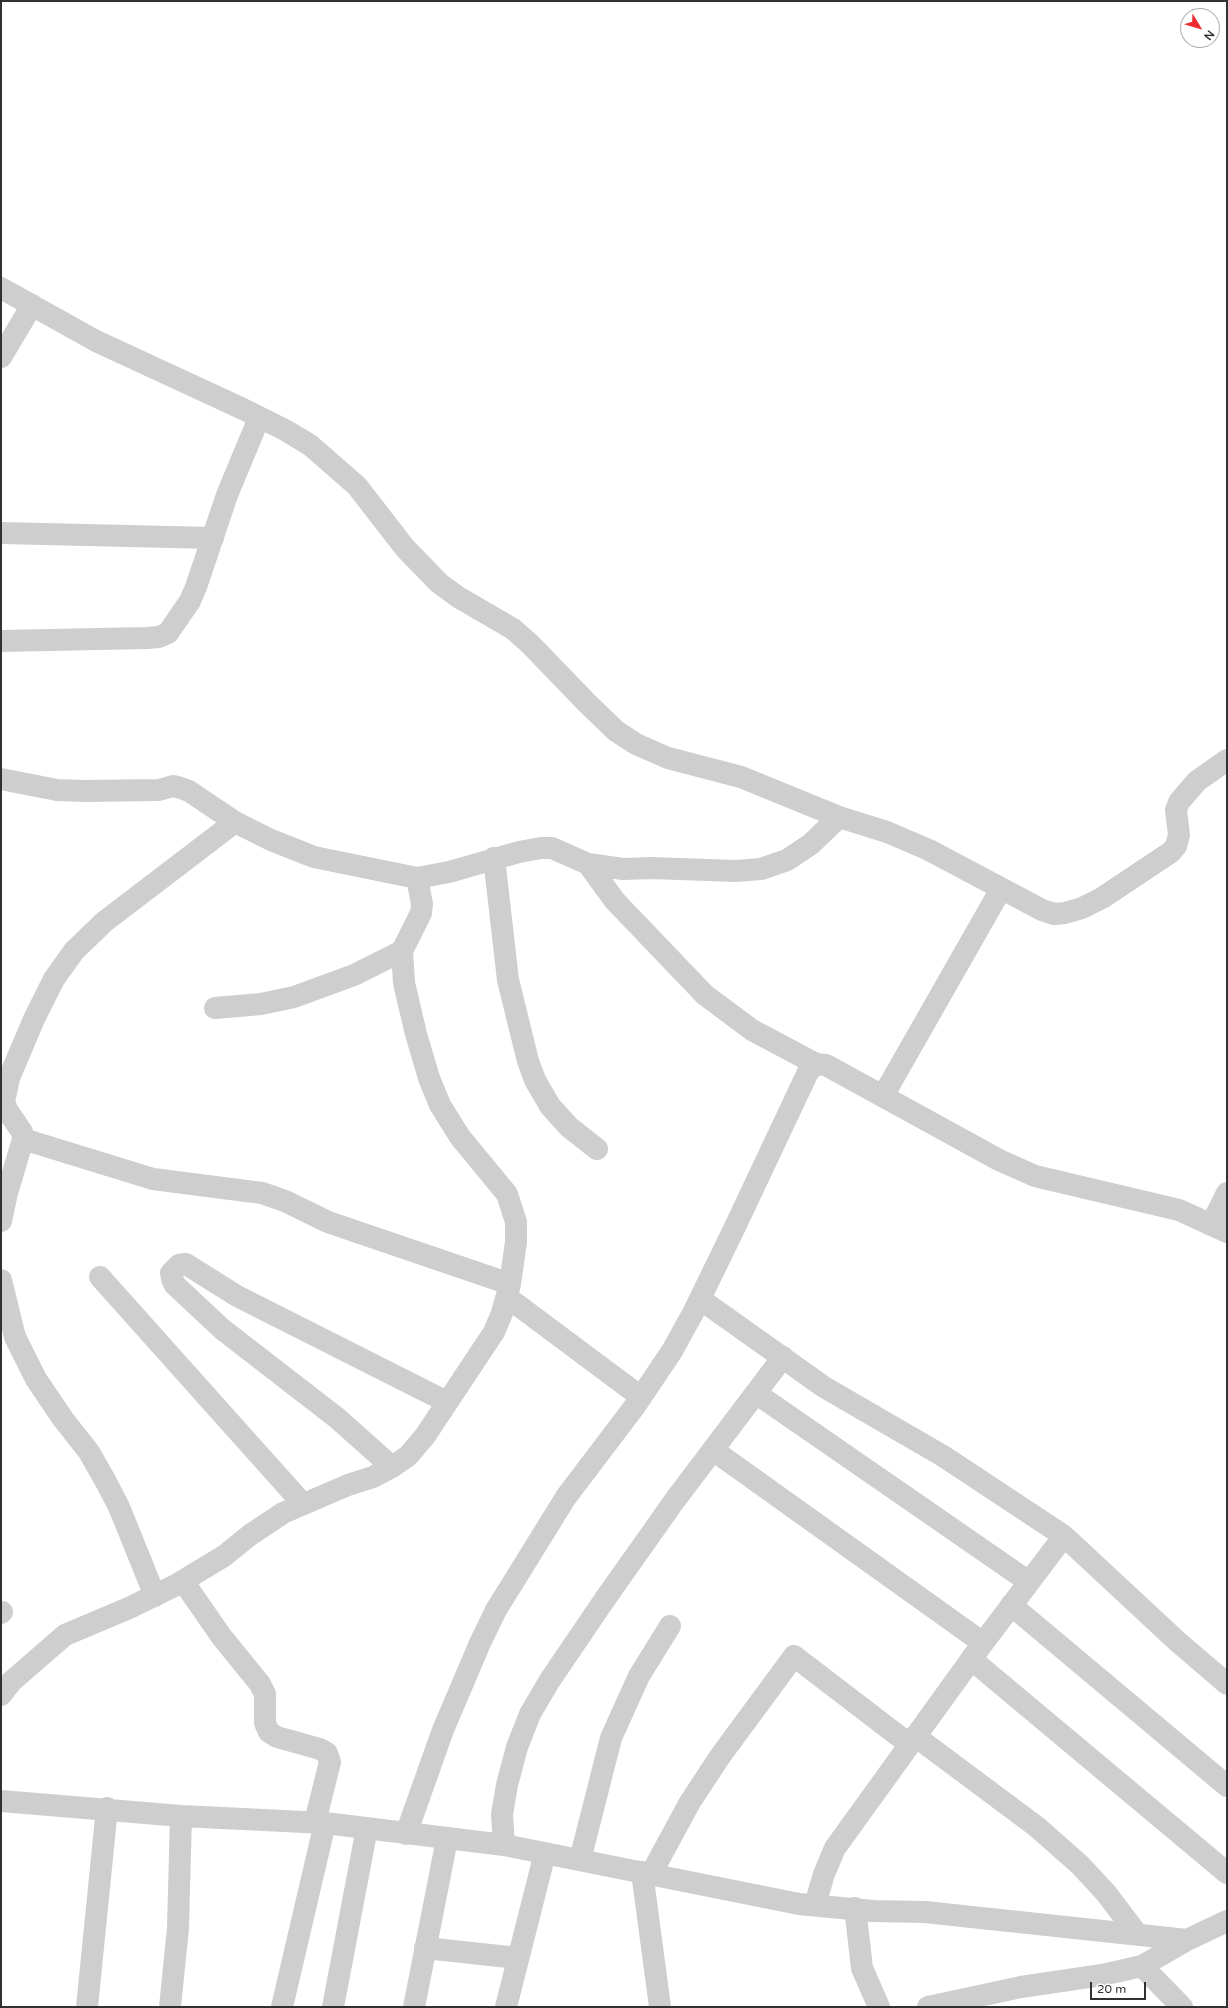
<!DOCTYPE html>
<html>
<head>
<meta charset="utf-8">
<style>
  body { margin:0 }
  #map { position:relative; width:1228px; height:2008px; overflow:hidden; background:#fff; font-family:"Varela Round",sans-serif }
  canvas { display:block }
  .frame { position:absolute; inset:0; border:2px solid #313131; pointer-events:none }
  .north { position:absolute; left:1180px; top:8px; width:40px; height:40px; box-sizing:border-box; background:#fff; border:1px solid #adadad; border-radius:50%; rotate:128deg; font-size:11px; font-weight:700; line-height:16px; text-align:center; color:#313131 }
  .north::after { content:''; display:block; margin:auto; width:14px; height:18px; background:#f02b30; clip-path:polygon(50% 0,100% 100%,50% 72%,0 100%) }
  .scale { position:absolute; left:1090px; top:1982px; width:56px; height:18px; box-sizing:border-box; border:2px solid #313131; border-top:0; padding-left:5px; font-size:12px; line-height:14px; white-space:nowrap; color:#313131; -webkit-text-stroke:3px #fff; paint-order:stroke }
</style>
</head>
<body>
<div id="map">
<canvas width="1228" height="2008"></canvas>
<div class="frame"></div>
<div class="north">N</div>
<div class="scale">20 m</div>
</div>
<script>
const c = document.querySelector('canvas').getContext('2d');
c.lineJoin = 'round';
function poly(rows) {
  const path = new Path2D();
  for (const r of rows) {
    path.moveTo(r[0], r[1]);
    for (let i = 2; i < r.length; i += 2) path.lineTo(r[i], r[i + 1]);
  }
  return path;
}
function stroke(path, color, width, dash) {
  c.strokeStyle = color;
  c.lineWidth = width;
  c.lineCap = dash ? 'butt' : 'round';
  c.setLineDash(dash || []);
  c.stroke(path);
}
stroke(poly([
  [1,288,96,341,243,409,285,430,310,445,357,486,405,548,439,583,458,597,513,629,530,644,587,703,616,731,636,744,668,758,741,777,839,817,887,832,929,850,1042,910,1054,914,1065,913,1082,908,1102,898,1171,852,1176,846,1179,835,1176,810,1179,802,1197,781,1227,760],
  [1,357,32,305],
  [1,533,213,538],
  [1,641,147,638,159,637,168,633,190,601,196,587,227,495,259,418],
  [1,779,57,790,84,791,159,790,173,786,181,788,189,791,235,822,271,840,314,857,417,878,449,872,519,852,541,848,552,848,588,864,623,869,651,868,736,871,761,869,787,860,811,844,839,817],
  [494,858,508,980,528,1061,535,1080,550,1106,569,1127,597,1149],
  [588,864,615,901,705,995,752,1030,816,1064],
  [215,1008,261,1004,294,997,354,975,402,951],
  [883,1096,1001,889],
  [23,1139,153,1179,262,1193,285,1201,328,1222,510,1284],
  [1,1221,7,1193,23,1139,22,1132,7,1110,4,1102,9,1078,34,1019,54,979,74,951,104,922,235,822],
  [1211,1225,1227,1193],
  [100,1277,303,1504],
  [1,1280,15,1337,36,1379,63,1419,89,1452,106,1482,119,1507,155,1596],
  [507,1297,641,1397],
  [700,1299,824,1387,943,1456,1064,1536,1178,1642,1227,1684],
  [757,1394,1029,1582],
  [713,1450,983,1643],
  [392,1467,337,1418,222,1329,175,1285,172,1279,171,1273,179,1265,186,1264,237,1296,447,1402],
  [183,1581,221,1636,260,1684,265,1694,265,1723,269,1732,277,1737,320,1749,327,1753,330,1762,315,1822],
  [1011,1605,1227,1786],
  [1,1613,2,1612],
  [971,1659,1227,1873],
  [1,1695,12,1681,65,1635,129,1608,176,1585,224,1556,250,1535,283,1513,348,1485,373,1477,392,1467,408,1456,425,1436,494,1332,502,1313,510,1284,516,1242,516,1222,507,1194,460,1137,440,1105,429,1078,416,1034,404,983,402,951,421,913,422,904,417,878],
  [915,1736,1037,1827,1080,1865,1106,1893,1137,1934],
  [1,1801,181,1816,325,1823,504,1845,799,1904,873,1911,925,1912,1187,1940],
  [406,1834,443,1730,480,1643,496,1610,566,1497,635,1406,672,1351,693,1313,734,1229,808,1072,816,1064,826,1065,999,1160,1035,1176,1179,1210,1227,1232],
  [504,1845,502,1814,507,1785,517,1747,530,1714,550,1680,605,1599,675,1500,783,1357],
  [580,1860,611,1738,639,1676,670,1626],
  [642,1872,660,2007],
  [651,1874,690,1802,721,1755,794,1656,909,1744],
  [815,1905,824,1874,835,1848,983,1643,1064,1536],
  [855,1908,862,1968,879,2007],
  [425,1948,518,1958],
  [1142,1966,1182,2007],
  [87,2007,107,1808],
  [170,2007,178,1928,181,1816],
  [282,2007,325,1823],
  [333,2007,367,1828],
  [414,2007,447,1839],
  [506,2007,545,1853],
  [928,2007,1021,1987,1102,1975,1142,1966,1187,1940,1227,1921]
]), '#cecece', 22);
</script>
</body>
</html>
